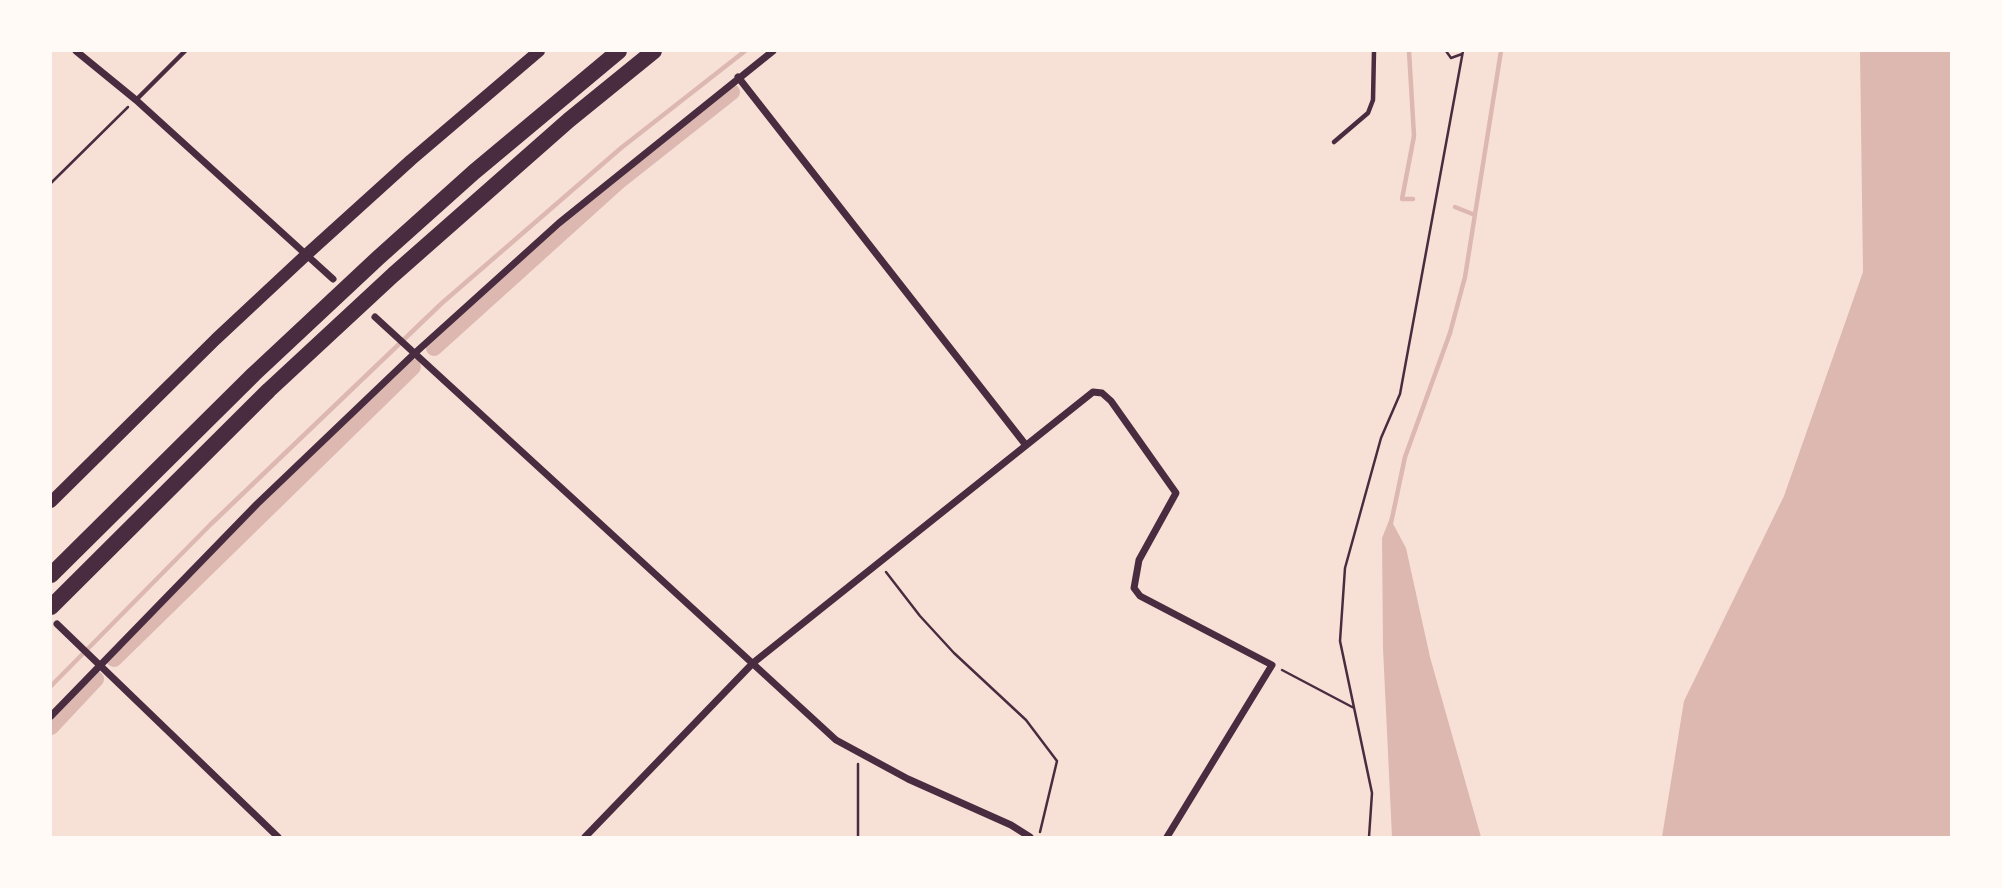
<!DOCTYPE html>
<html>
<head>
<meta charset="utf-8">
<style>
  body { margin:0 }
  #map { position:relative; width:2002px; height:888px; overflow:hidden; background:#f7e1d7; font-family:"Titillium Web",sans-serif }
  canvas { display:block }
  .frame { position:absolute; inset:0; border:52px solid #fffaf5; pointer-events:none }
</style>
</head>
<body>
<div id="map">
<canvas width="2002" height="888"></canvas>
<div class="frame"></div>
</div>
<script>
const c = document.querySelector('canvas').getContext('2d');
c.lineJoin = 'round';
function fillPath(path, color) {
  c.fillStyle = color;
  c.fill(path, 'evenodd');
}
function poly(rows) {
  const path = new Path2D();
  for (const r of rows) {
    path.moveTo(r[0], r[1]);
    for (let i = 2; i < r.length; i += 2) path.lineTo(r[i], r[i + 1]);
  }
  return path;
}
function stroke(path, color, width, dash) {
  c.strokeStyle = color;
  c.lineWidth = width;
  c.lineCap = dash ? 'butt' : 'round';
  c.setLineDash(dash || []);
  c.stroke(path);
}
fillPath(poly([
  [1860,51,1951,51,1951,837,1662,837,1684,701,1784,496,1863,272],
  [1390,518,1406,548,1430,657,1481,837,1392,837,1383,648,1382,538]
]), '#dcb8b0');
stroke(poly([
  [1409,51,1414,136,1402,199,1413,199],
  [1455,207,1475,215],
  [1391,523,1405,457,1450,333,1465,277,1501,51],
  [51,686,210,525,442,303,621,148,745,51]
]), '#dcb8b0', 4.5);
stroke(poly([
  [434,348,618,182,732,92],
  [114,659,413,367],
  [51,727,96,679]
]), '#dcb8b0', 16);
stroke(poly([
  [1446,51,1451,58,1462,54],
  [51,183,128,107],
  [886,572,920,616,954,653,1026,720,1057,761,1040,832],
  [1282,670,1354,708],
  [858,837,858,764],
  [1369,837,1372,793,1340,641,1345,568,1381,438,1400,394,1463,51]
]), '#4a2c40', 2.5);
stroke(poly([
  [136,100,185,51],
  [1334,142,1368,113,1373,100,1374,51]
]), '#4a2c40', 4.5);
stroke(poly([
  [76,51,136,100,333,279],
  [738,77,1025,444],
  [375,317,836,740,908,779,1011,825,1030,837],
  [57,624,278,837],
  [51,716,257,504,415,353,559,223,773,51],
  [585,837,753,663,1093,392,1102,393,1111,401,1176,493,1139,560,1134,588,1140,596,1272,665,1167,837]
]), '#4a2c40', 7);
stroke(poly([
  [51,502,216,339,306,255,411,160,539,51]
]), '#4a2c40', 12);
stroke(poly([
  [51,575,254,374,378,258,474,172,619,51],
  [51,607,269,390,393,275,569,120,654,51]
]), '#4a2c40', 16);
</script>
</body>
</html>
